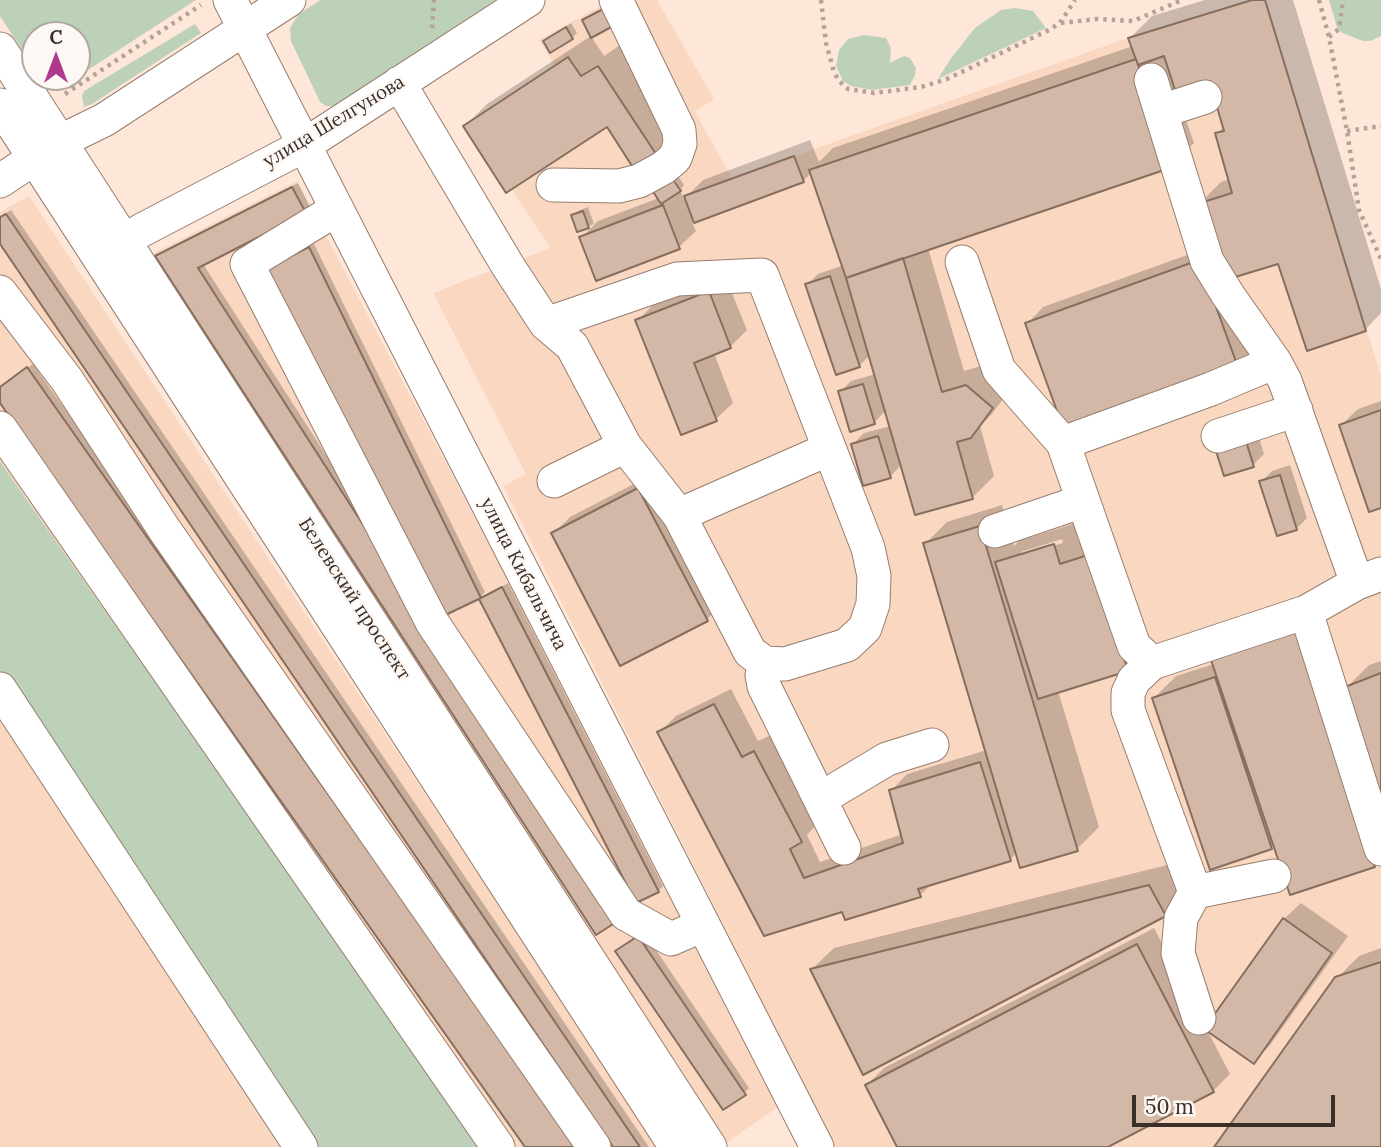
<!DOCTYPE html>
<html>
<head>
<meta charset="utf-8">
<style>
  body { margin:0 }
  #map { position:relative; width:1381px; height:1147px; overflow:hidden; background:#fee7d9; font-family:Lora,serif }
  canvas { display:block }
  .north { position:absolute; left:21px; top:21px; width:70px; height:70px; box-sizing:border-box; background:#fef8f4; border:2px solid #b0a8a3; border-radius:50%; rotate:0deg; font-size:19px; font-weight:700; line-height:28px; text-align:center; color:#3a2f29 }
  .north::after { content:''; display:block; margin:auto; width:24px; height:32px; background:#af388e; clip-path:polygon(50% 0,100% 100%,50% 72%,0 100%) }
  .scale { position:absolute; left:1132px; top:1095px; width:203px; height:32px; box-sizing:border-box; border:4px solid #3a2f29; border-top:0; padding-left:9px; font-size:21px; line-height:24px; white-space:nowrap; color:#3a2f29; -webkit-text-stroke:5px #fef8f4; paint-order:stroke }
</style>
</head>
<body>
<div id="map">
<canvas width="1381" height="1147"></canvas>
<div class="north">С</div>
<div class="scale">50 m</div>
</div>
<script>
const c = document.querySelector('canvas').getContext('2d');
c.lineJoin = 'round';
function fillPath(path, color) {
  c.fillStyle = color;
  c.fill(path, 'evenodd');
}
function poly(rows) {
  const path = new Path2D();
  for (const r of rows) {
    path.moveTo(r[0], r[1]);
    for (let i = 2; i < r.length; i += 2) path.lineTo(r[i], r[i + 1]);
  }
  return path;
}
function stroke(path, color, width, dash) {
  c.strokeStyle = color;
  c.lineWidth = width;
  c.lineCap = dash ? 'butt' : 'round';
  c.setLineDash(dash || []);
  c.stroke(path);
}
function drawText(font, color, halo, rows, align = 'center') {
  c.font = font + ' Lora,serif';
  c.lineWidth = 5;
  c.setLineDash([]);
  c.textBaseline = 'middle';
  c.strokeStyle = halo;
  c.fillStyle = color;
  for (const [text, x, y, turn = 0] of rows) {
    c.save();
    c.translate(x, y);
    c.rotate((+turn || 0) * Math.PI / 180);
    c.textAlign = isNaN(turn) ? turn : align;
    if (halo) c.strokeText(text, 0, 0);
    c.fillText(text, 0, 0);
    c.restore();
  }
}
fillPath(poly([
  [611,0,657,0,714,99,695,112,732,178,1128,38,1252,0,1265,0,1381,376,1381,1147,835,1147,503,486,526,474,433,293,550,248,512,190,506,193,463,126,555,66,539,40],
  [297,181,784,1103,726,1143,152,254],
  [29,196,232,503,659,1147,483,1147,5,469,0,461,0,212],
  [0,681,307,1147,0,1147]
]), '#fad7c1');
fillPath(poly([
  [0,0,196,0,77,77,77,35,35,35,35,70,0,16],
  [320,0,497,0,333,106,326,106,320,102,291,41,290,28,298,15],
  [1329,0,1381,0,1381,36,1370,41,1363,41,1342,33,1337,27],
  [1015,8,1033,11,1046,28,938,79,951,58,975,28,1001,10],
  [195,24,201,33,92,104,84,107,82,96,84,91],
  [864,35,886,38,891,48,890,63,904,56,910,58,916,68,915,75,910,85,872,90,851,86,843,81,836,66,839,50,848,39],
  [0,461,5,469,483,1147,307,1147,0,681]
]), '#bdd1b9');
fillPath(poly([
  [1205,0,1293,0,1381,289,1381,313,1365,330,1280,262,1227,277,1255,352,1238,368,1027,324,1043,307,1212,246,1199,204,1221,182,1230,179,1217,134,1225,126,1211,81,1176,91,1194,143,1172,165,928,248,964,371,988,364,1013,385,992,414,980,426,994,476,972,498,902,464,890,477,853,444,864,433,891,426,886,410,874,423,840,392,851,381,876,374,870,355,859,366,807,285,818,274,844,265,812,172,803,181,692,222,696,231,679,247,581,238,598,221,680,190,684,199,703,180,810,140,819,162,833,148,1133,46,1130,38,1152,16],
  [571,23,577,33,572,38,545,41],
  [591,36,604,56,620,45,677,131,655,153,608,124,465,126,487,104],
  [677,174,684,185,681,189,673,177],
  [298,183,310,207,305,212,203,264,622,915,157,257,162,252],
  [588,207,594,224,578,230,573,216,578,211],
  [11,210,649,1147,615,1147,0,241,0,217],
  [314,244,485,592,480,597,272,264],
  [725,276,747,330,730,347,714,353,733,403,716,419,682,433,637,321,654,304],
  [33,364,585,1147,527,1147,0,400,0,387],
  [1381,401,1381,506,1341,425,1358,409],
  [1256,428,1264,454,1253,465,1225,474],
  [1290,465,1307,518,1296,529,1261,482,1272,471],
  [655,473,723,603,707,619,553,534,570,517],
  [1002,505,1014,546,1019,541,1076,523,1082,543,1113,533,1149,648,1127,670,1058,691,1099,827,1077,849,1017,852,1010,860,933,883,920,895,843,910,765,934,659,733,676,716,731,689,758,741,771,735,817,824,807,835,820,862,903,834,891,791,907,774,987,750,925,544,947,522],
  [1062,539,1063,543,1021,556,1021,552],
  [508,583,663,886,658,891,481,600],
  [1381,661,1381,799,1347,687,1369,665],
  [1214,664,1381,859,1374,865,1292,893,1275,844,1271,848,1154,698,1176,676],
  [1171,864,1187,893,1165,915,812,969,834,948],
  [1301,903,1348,936,1270,1045,1254,1062,1284,919],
  [1154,928,1230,1074,1213,1091,1104,1147,899,1147,867,1085,884,1068],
  [644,932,749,1088,744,1093,618,951],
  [1381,948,1381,1147,1216,1147,1337,978,1359,956]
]), '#0003');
const building = poly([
  [1252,0,1265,0,1366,331,1307,351,1278,264,1222,281,1197,204,1232,193,1215,133,1224,131,1210,83,1176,93,1164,56,1138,65,1128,38,1252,0],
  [605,8,615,25,591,38,582,20,605,8],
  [566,27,573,39,550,53,543,41,566,27],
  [568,57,581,76,598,66,656,154,634,169,607,127,506,193,463,126,568,57],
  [1136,59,1173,167,846,278,809,170,1136,59],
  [794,156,804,182,694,223,684,196,794,156],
  [672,178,681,191,661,204,652,190,672,178],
  [292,187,306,213,198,268,618,921,596,935,155,256,292,187],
  [663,205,680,249,596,281,579,237,663,205],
  [583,211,589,228,577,232,571,215,583,211],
  [6,214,640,1147,613,1147,0,244,0,217,6,214],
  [309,247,481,598,437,619,265,269,309,247],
  [903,258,942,392,966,385,993,408,971,438,957,442,973,499,915,515,846,278,903,258],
  [1199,260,1239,370,1065,433,1025,323,1199,260],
  [830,276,860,367,836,375,805,284,830,276],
  [709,291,731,348,694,363,717,421,681,435,635,320,709,291],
  [27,367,577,1147,525,1147,0,403,0,387,27,367],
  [863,384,875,424,850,432,838,391,863,384],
  [1381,410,1381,508,1369,512,1339,425,1381,410],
  [878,436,891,478,863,486,851,444,878,436],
  [1245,438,1254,467,1224,476,1215,448,1245,438],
  [1280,475,1297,530,1277,536,1259,481,1280,475],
  [638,488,708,621,620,666,551,533,638,488],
  [980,526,1078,851,1020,868,923,543,980,526],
  [1054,544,1060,564,1091,554,1128,671,1038,699,995,562,1054,544],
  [502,587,659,892,636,903,479,599,502,587],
  [1295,628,1375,867,1290,895,1210,657,1295,628],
  [1381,673,1381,805,1345,687,1381,673],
  [1215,677,1272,849,1210,870,1152,698,1215,677],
  [714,704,742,757,754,751,802,842,790,849,804,878,903,843,889,790,980,762,1011,861,918,889,921,897,845,920,842,912,764,936,657,732,714,704],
  [1149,885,1166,916,863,1075,810,969,1149,885],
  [1283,918,1332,953,1254,1064,1204,1029,1283,918],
  [638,936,746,1095,723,1110,615,951,638,936],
  [1137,944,1214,1092,1108,1147,897,1147,865,1085,1137,944],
  [1381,962,1381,1147,1214,1147,1335,977,1381,962]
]);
fillPath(building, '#d3b8a7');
stroke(building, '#866e5f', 2);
const minor = poly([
  [230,0,817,1147],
  [0,49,710,1147],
  [1151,80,1207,261,1228,295,1275,362],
  [399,83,508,266,546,324,572,346,625,446,679,515,750,652,765,663,785,664,847,645,865,628,873,604,874,576,868,548,762,275,677,279,546,324],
  [0,105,676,1147],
  [1162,111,1205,97],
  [0,181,59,142,104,120,289,0],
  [553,185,619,186,639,181,663,168,675,158,680,144,679,130,616,0],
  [337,209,247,264,432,622,626,914,671,939,703,925],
  [104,254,142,230,303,146,528,0],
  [962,262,999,370,1063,443,1211,389,1275,362,1285,381,1357,583],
  [0,292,67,380,164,529,594,1147],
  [0,428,498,1147],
  [1218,436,1296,410],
  [1063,443,1134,646,1152,663],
  [554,481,625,446],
  [679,515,829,449],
  [995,531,1083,501],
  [1306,612,1381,849],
  [765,663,762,675,764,686,844,848],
  [0,689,301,1147],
  [820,799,887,759,932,745],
  [1195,892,1274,876],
  [1199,1018,1178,953,1181,918,1195,892,1128,710,1128,693,1134,680,1152,663,1306,612,1357,583,1381,574]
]);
stroke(minor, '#967d6d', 35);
stroke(poly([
  [821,0,826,43,834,72,839,81,848,89,874,93,921,87,947,79,1049,30,1060,23,1075,0],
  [1319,0,1329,37,1347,131,1359,210,1381,259],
  [1061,23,1097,19,1133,21,1182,0],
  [432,28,434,0],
  [1329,37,1339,29,1343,0],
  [65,94,201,5],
  [1347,131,1381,126]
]), '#b5a297', 4.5, [3.5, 5]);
stroke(minor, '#fff', 33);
drawText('19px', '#3a2f29', '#fef8f4', [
  ["улица Шелгунова",334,122,-31],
  ["улица Кибальчича",523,574,63],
  ["Белевский проспект",354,599,57]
]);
</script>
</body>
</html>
